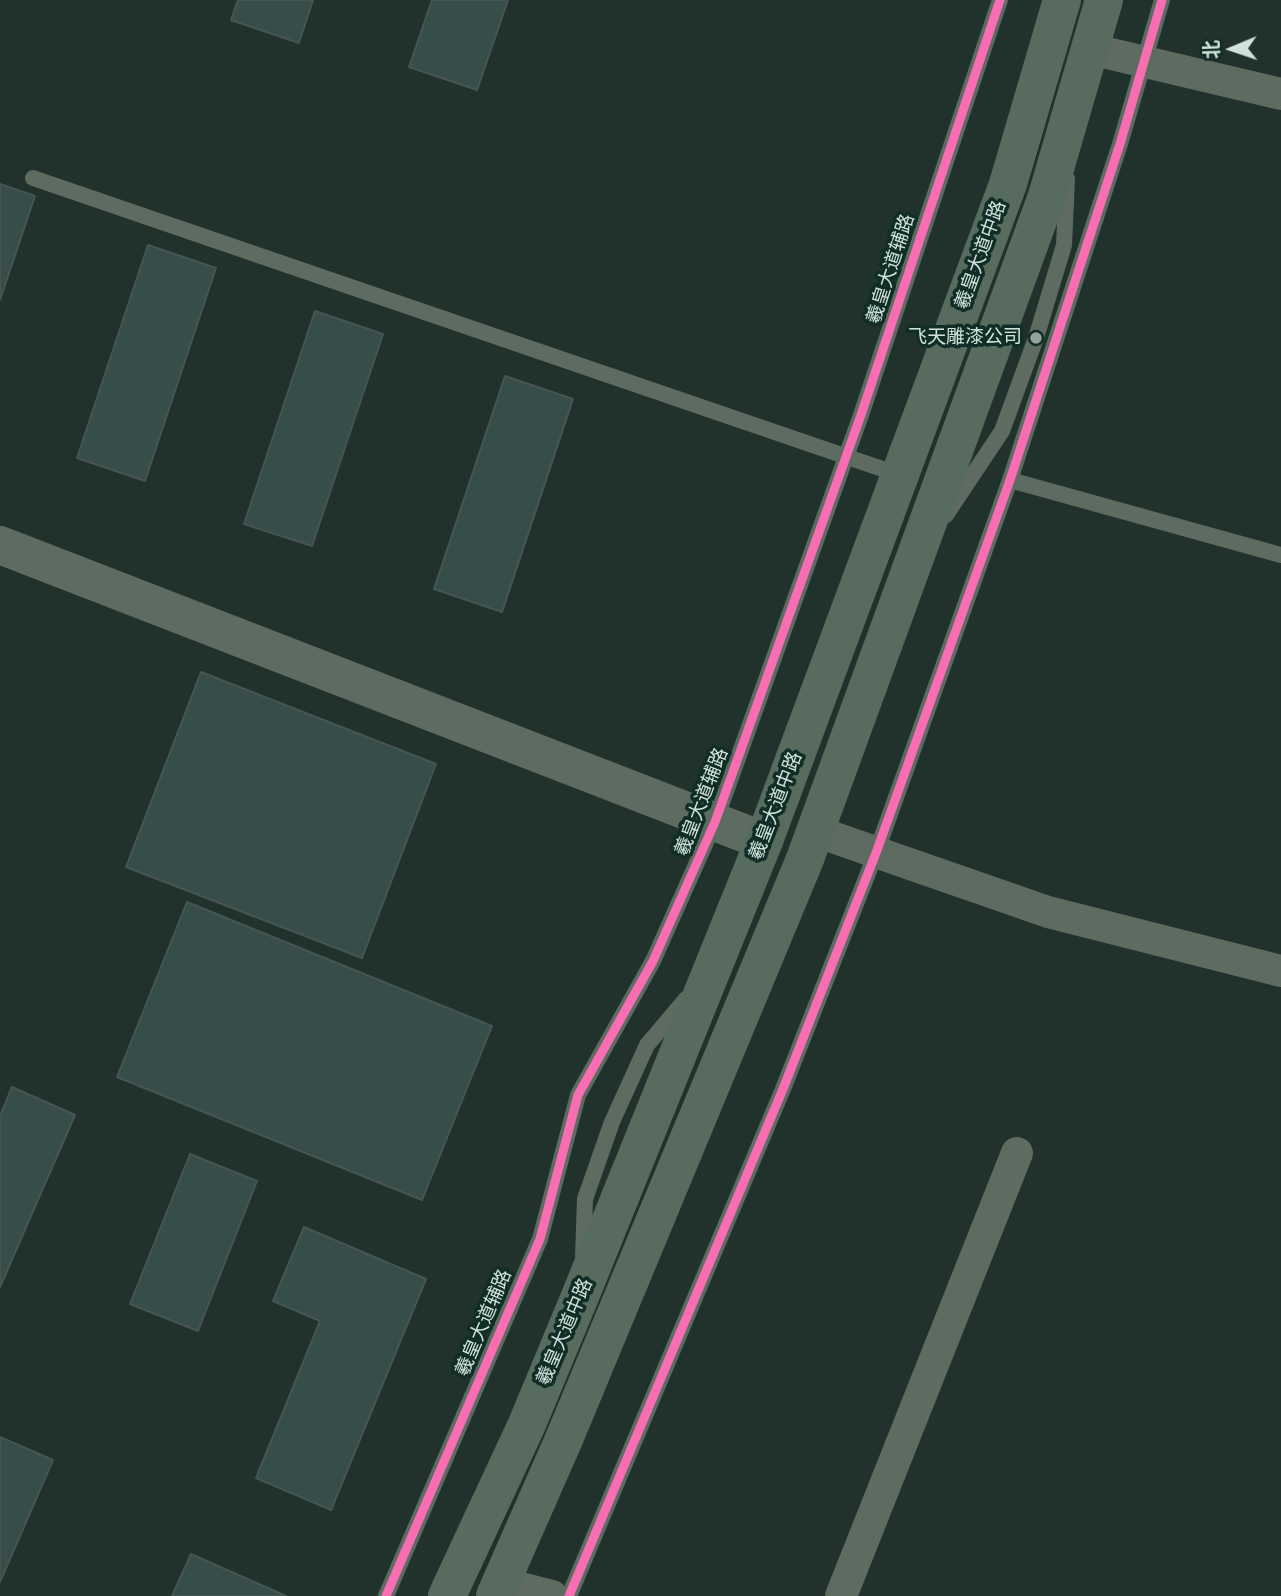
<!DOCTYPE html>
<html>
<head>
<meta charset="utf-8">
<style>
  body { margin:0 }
  #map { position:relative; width:1281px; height:1596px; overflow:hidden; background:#21322d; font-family:"Open Sans","Noto Sans SC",sans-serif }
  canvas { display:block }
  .north { position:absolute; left:1197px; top:14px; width:70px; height:70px; -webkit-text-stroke:5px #102e26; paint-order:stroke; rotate:268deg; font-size:19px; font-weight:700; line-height:28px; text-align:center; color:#d1e2dc }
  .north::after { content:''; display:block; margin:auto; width:24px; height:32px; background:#d1e2dc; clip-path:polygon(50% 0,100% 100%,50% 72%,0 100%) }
</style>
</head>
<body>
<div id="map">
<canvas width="1281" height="1596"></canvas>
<div class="north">北</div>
</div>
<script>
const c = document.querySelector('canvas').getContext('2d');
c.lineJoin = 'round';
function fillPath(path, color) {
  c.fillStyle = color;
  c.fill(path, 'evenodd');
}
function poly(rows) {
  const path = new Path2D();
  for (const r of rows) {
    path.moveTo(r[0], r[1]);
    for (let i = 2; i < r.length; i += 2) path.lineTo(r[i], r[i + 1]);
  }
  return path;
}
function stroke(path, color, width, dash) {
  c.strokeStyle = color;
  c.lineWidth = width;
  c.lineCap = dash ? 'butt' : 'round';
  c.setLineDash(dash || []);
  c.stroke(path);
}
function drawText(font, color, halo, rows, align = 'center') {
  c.font = font + ' "Open Sans","Noto Sans SC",sans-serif';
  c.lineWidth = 7;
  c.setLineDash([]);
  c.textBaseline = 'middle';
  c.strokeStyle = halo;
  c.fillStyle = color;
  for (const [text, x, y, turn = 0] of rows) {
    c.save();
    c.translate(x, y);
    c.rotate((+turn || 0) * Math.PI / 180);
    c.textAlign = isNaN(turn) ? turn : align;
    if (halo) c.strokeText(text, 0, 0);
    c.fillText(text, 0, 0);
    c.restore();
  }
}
const building = poly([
  [238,0,313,0,299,43,231,20,238,0],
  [432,0,508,0,477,90,409,67,432,0],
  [0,184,35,196,0,300,0,184],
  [148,245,216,268,145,481,77,458,148,245],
  [315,311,383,334,312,546,244,524,315,311],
  [505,376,573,399,502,612,434,589,505,376],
  [201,672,436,764,362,958,126,867,201,672],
  [187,902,492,1026,422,1200,117,1077,187,902],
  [12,1087,75,1115,0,1287,0,1116,12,1087],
  [190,1154,257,1181,198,1331,130,1304,190,1154],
  [304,1227,426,1279,331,1510,256,1478,320,1321,273,1301,304,1227],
  [0,1437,53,1460,0,1582,0,1437],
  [191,1554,286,1596,172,1596,191,1554]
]);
fillPath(building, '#374d4a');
stroke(building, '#465552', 2);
stroke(poly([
  [33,178,900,475],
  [1010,480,1281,555],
  [946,515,1002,431,1036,338,1064,245,1067,179],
  [583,1258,585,1199,612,1122,647,1045,686,999],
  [386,1596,540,1239,578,1095,653,961,715,822,861,415,1000,0],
  [569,1596,783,1089,876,853,1010,480,1120,144,1162,0]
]), '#5d6b61', 16);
stroke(poly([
  [1090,49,1281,94],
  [815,831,1048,912,1281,971],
  [501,1583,552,1596],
  [841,1596,1017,1153]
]), '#5d6b61', 32);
stroke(poly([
  [0,545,764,841]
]), '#5d6b61', 38);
stroke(poly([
  [447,1596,527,1424,581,1294,764,841,1008,184,1062,0],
  [495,1596,564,1439,805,859,1047,196,1104,0]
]), '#586b5f', 38);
stroke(poly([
  [386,1596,540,1239,578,1095,653,961,715,822,861,415,1000,0],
  [569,1596,783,1089,876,853,1010,480,1120,144,1162,0]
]), '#f96db3', 9);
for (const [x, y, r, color] of [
  [1036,338,7,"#93a49f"]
]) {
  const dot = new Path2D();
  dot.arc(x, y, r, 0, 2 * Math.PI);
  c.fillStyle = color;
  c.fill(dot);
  stroke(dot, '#102e26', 2.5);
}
drawText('19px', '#d1e2dc', '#102e26', [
  ["羲皇大道中路",981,255,-70],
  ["羲皇大道辅路",891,269,-72],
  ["羲皇大道辅路",702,802,-69],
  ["羲皇大道中路",776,806,-69],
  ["羲皇大道辅路",484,1323,-67],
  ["羲皇大道中路",565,1332,-67]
]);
drawText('19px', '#d1e2dc', '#102e26', [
  ["飞天雕漆公司",1022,338]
], 'right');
</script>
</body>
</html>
